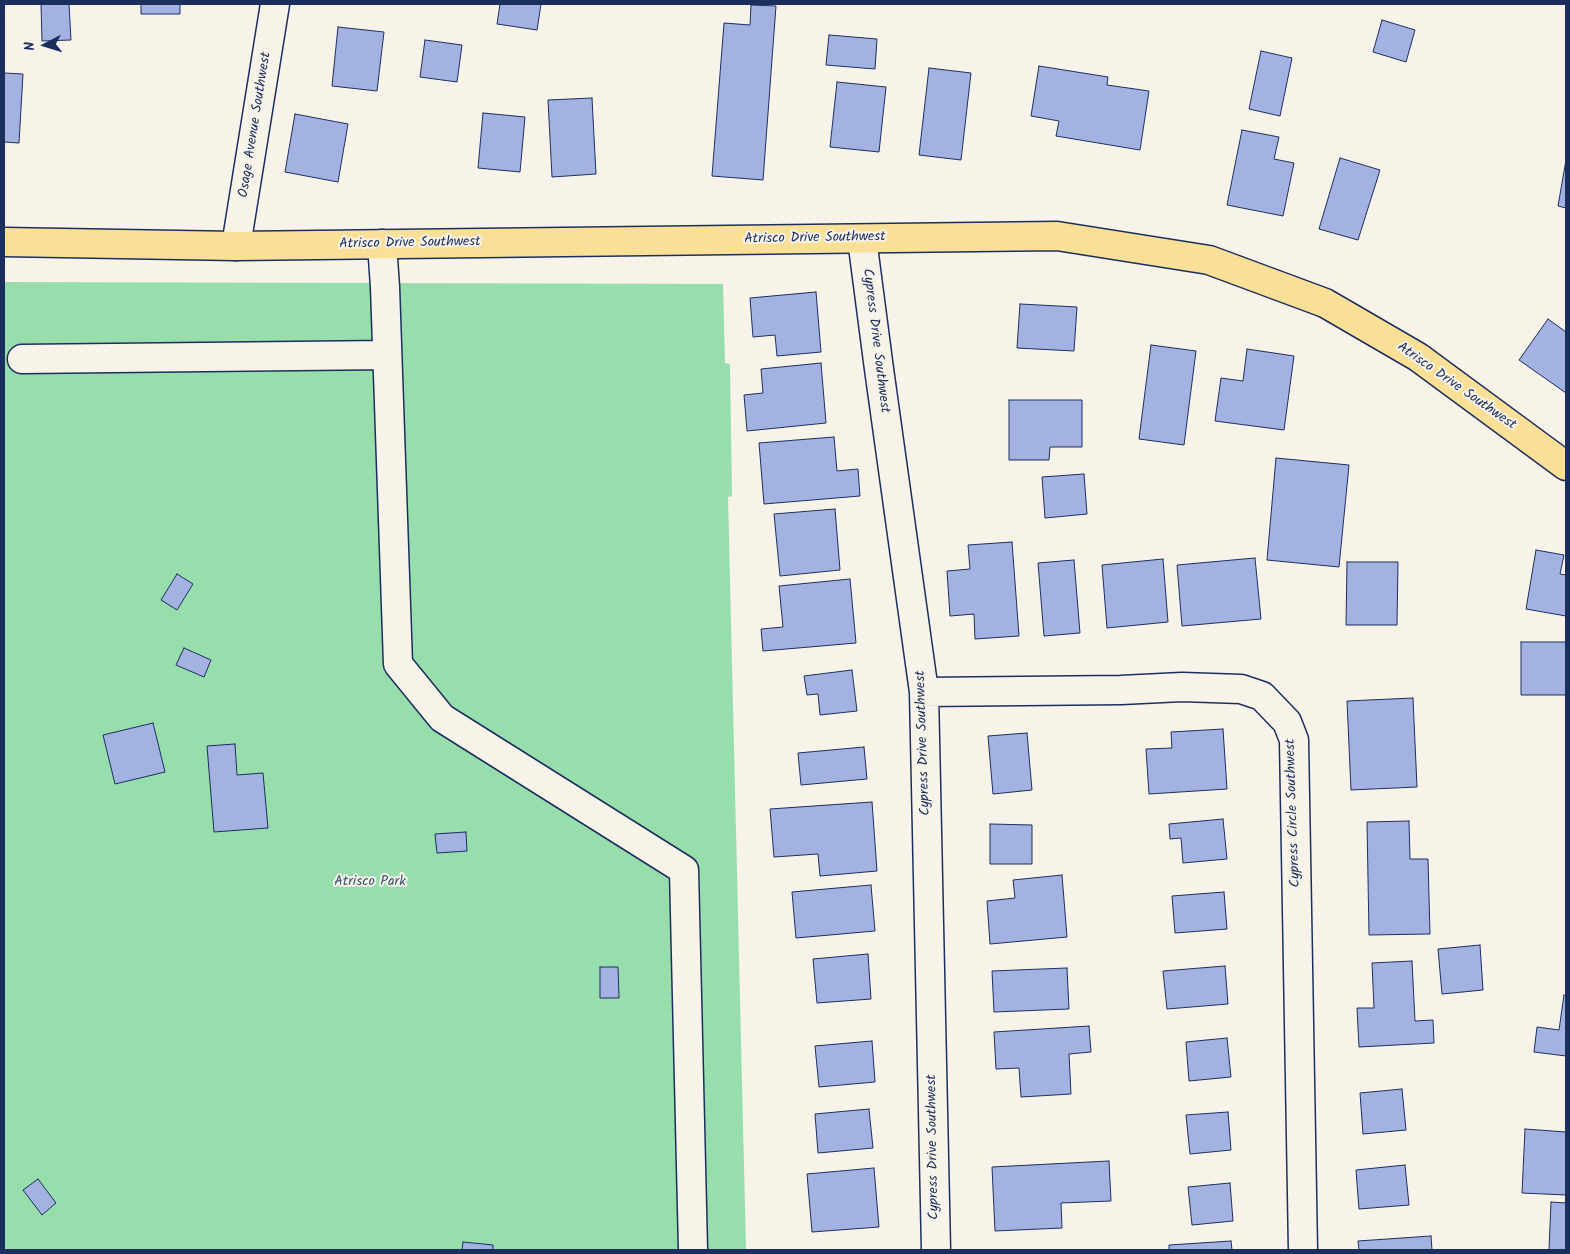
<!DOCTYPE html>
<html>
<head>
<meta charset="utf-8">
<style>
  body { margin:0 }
  #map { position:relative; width:1570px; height:1254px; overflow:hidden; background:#f7f3e8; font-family:Kalam,sans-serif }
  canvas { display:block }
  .frame { position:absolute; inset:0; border:5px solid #1b2f5e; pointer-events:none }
  .north { position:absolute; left:20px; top:20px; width:50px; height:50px; -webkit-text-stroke:4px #f7f3e8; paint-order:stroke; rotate:265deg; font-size:14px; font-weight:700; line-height:20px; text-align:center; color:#1b2f5e }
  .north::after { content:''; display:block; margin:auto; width:18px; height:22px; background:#1b2f5e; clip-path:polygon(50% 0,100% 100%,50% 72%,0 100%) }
</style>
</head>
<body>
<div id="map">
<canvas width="1570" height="1254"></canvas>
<div class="frame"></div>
<div class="north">N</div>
</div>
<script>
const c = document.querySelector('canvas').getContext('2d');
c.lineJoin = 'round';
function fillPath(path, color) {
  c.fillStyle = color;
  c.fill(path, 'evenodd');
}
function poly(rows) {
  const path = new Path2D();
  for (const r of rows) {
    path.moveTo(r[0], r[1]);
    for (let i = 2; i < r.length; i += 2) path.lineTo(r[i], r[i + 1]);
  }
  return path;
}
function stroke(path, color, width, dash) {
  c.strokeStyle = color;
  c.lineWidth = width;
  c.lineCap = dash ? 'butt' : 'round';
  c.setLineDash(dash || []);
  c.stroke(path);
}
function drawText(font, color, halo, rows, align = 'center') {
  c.font = font + ' Kalam,sans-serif';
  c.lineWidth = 4;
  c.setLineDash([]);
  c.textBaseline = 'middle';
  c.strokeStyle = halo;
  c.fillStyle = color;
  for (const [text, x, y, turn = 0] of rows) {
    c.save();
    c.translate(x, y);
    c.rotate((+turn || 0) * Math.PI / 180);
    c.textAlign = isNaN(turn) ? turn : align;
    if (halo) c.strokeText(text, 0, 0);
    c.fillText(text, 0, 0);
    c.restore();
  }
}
fillPath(poly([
  [4,282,723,284,725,363,730,364,732,496,728,497,746,1250,4,1250]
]), '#97deac');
const building = poly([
  [41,4,69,4,71,40,42,41,41,4],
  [141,4,180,4,180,14,141,14,141,4],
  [500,4,541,4,537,30,497,24,500,4],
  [751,5,776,6,763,180,712,176,724,23,750,25,751,5],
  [1382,20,1415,30,1406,62,1373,52,1382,20],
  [338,27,384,32,377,91,332,86,338,27],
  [829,35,877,39,875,69,826,65,829,35],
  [425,40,462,45,457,82,420,77,425,40],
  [1261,51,1292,58,1280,116,1249,109,1261,51],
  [1039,66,1108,77,1107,85,1149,91,1140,150,1056,136,1059,121,1031,116,1039,66],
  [929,68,971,73,961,160,919,155,929,68],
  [4,73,23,74,19,143,4,142,4,73],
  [837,82,886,87,879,152,830,147,837,82],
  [592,98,596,174,552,177,548,100,592,98],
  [483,113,525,117,520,172,478,168,483,113],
  [295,114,348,124,338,182,285,172,295,114],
  [1242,130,1279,137,1274,159,1294,163,1283,216,1227,205,1242,130],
  [1340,158,1380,170,1358,240,1319,229,1340,158],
  [1566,160,1566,208,1558,206,1566,160],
  [816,292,821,352,777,356,775,335,753,337,750,298,816,292],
  [1020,304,1077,307,1074,351,1017,348,1020,304],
  [1548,319,1566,332,1566,393,1519,360,1548,319],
  [1151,345,1196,351,1184,445,1139,439,1151,345],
  [1247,349,1294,356,1284,430,1215,421,1221,378,1243,381,1247,349],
  [821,363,826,423,747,431,744,395,763,393,761,369,821,363],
  [1009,400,1082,400,1082,447,1050,447,1049,460,1009,460,1009,400],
  [834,437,837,471,858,469,860,496,764,504,759,443,834,437],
  [1276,458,1349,465,1339,567,1267,560,1276,458],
  [1084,474,1087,514,1045,518,1042,477,1084,474],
  [835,509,840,570,780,576,774,514,835,509],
  [1012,542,1019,636,975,639,974,614,950,616,947,571,970,569,968,545,1012,542],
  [1536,550,1564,555,1560,574,1566,575,1566,616,1526,609,1536,550],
  [1255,558,1261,619,1182,626,1177,565,1255,558],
  [1163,559,1168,622,1107,628,1102,565,1163,559],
  [1074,560,1080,633,1044,636,1038,563,1074,560],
  [1347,562,1398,562,1397,625,1346,625,1347,562],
  [177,574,193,584,177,610,161,600,177,574],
  [850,579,856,643,763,651,761,629,783,627,779,586,850,579],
  [1521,642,1566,642,1566,695,1521,695,1521,642],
  [184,648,211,660,204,677,176,665,184,648],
  [852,670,857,711,820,715,818,694,807,695,804,676,852,670],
  [1413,698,1417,787,1351,790,1347,701,1413,698],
  [153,723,165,772,115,784,103,735,153,723],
  [1223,729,1227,789,1149,794,1146,749,1172,748,1171,732,1223,729],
  [1027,733,1032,790,993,794,988,736,1027,733],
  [235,744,237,775,263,773,268,828,214,832,207,746,235,744],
  [864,747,867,779,801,785,798,753,864,747],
  [872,802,877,871,820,876,818,854,774,857,770,809,872,802],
  [1223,819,1227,859,1183,863,1181,838,1170,839,1169,824,1223,819],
  [1409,821,1410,859,1428,859,1430,934,1369,935,1367,822,1409,821],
  [990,824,1032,825,1032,864,990,864,990,824],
  [466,832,467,851,437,853,435,834,466,832],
  [1062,875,1067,937,990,944,987,901,1015,898,1013,880,1062,875],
  [871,885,875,931,796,938,792,892,871,885],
  [1224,892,1227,929,1175,933,1172,896,1224,892],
  [1480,945,1483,990,1442,994,1438,949,1480,945],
  [868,954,871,999,817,1003,813,959,868,954],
  [1412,961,1415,1021,1433,1020,1434,1043,1359,1047,1357,1008,1374,1008,1372,963,1412,961],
  [1225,966,1228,1004,1167,1009,1163,971,1225,966],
  [600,967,618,967,619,998,600,998,600,967],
  [1067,968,1069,1009,994,1012,992,971,1067,968],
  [1564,995,1566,996,1566,1056,1534,1052,1537,1027,1559,1030,1564,995],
  [1089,1026,1091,1052,1069,1054,1071,1094,1021,1097,1019,1068,996,1069,994,1032,1089,1026],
  [1227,1038,1231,1077,1189,1081,1186,1042,1227,1038],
  [872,1041,875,1082,819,1087,815,1046,872,1041],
  [1402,1089,1406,1130,1363,1134,1360,1093,1402,1089],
  [869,1109,873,1148,818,1153,815,1114,869,1109],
  [1228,1112,1231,1150,1190,1154,1186,1115,1228,1112],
  [1525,1129,1566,1132,1566,1195,1522,1193,1525,1129],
  [1109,1161,1111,1201,1061,1203,1062,1228,995,1231,992,1167,1109,1161],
  [1405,1165,1409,1205,1359,1209,1356,1170,1405,1165],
  [874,1168,879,1227,812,1232,807,1174,874,1168],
  [38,1179,56,1203,42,1215,23,1190,38,1179],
  [1230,1183,1233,1221,1192,1225,1188,1187,1230,1183],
  [1551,1202,1566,1203,1566,1250,1549,1250,1551,1202],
  [1431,1236,1432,1250,1359,1250,1358,1241,1431,1236],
  [1231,1241,1232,1250,1169,1250,1169,1245,1231,1241],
  [463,1242,493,1245,493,1250,462,1250,463,1242]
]);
fillPath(building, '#a3b2e1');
stroke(building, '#1b2f5e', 1);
const minor = poly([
  [862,239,879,369,924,692,936,1250],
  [382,244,385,287,398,664,442,718,684,870,693,1250],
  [236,246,275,4],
  [22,359,387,355],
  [924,692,1121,690,1182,687,1241,689,1262,696,1287,722,1294,740,1303,1250]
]);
const major = poly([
  [4,242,236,246,1057,236,1209,260,1325,303,1418,357,1566,466]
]);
stroke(minor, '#1b2f5e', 31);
stroke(major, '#1b2f5e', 31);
stroke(minor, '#f7f3e8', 28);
stroke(major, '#fadf96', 28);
drawText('14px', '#1b2f5e', '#f7f3e8', [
  ["Osage Avenue Southwest",256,125,-81],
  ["Atrisco Drive Southwest",815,239,-1],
  ["Atrisco Drive Southwest",410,244,-1],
  ["Cypress Drive Southwest",875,341,83],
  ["Atrisco Drive Southwest",1456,387,35],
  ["Cypress Drive Southwest",924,743,-92],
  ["Cypress Circle Southwest",1294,813,-92],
  ["Cypress Drive Southwest",934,1147,-91]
]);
drawText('14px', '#34526e', '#f7f3e8', [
  ["Atrisco Park",370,883]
]);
</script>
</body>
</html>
